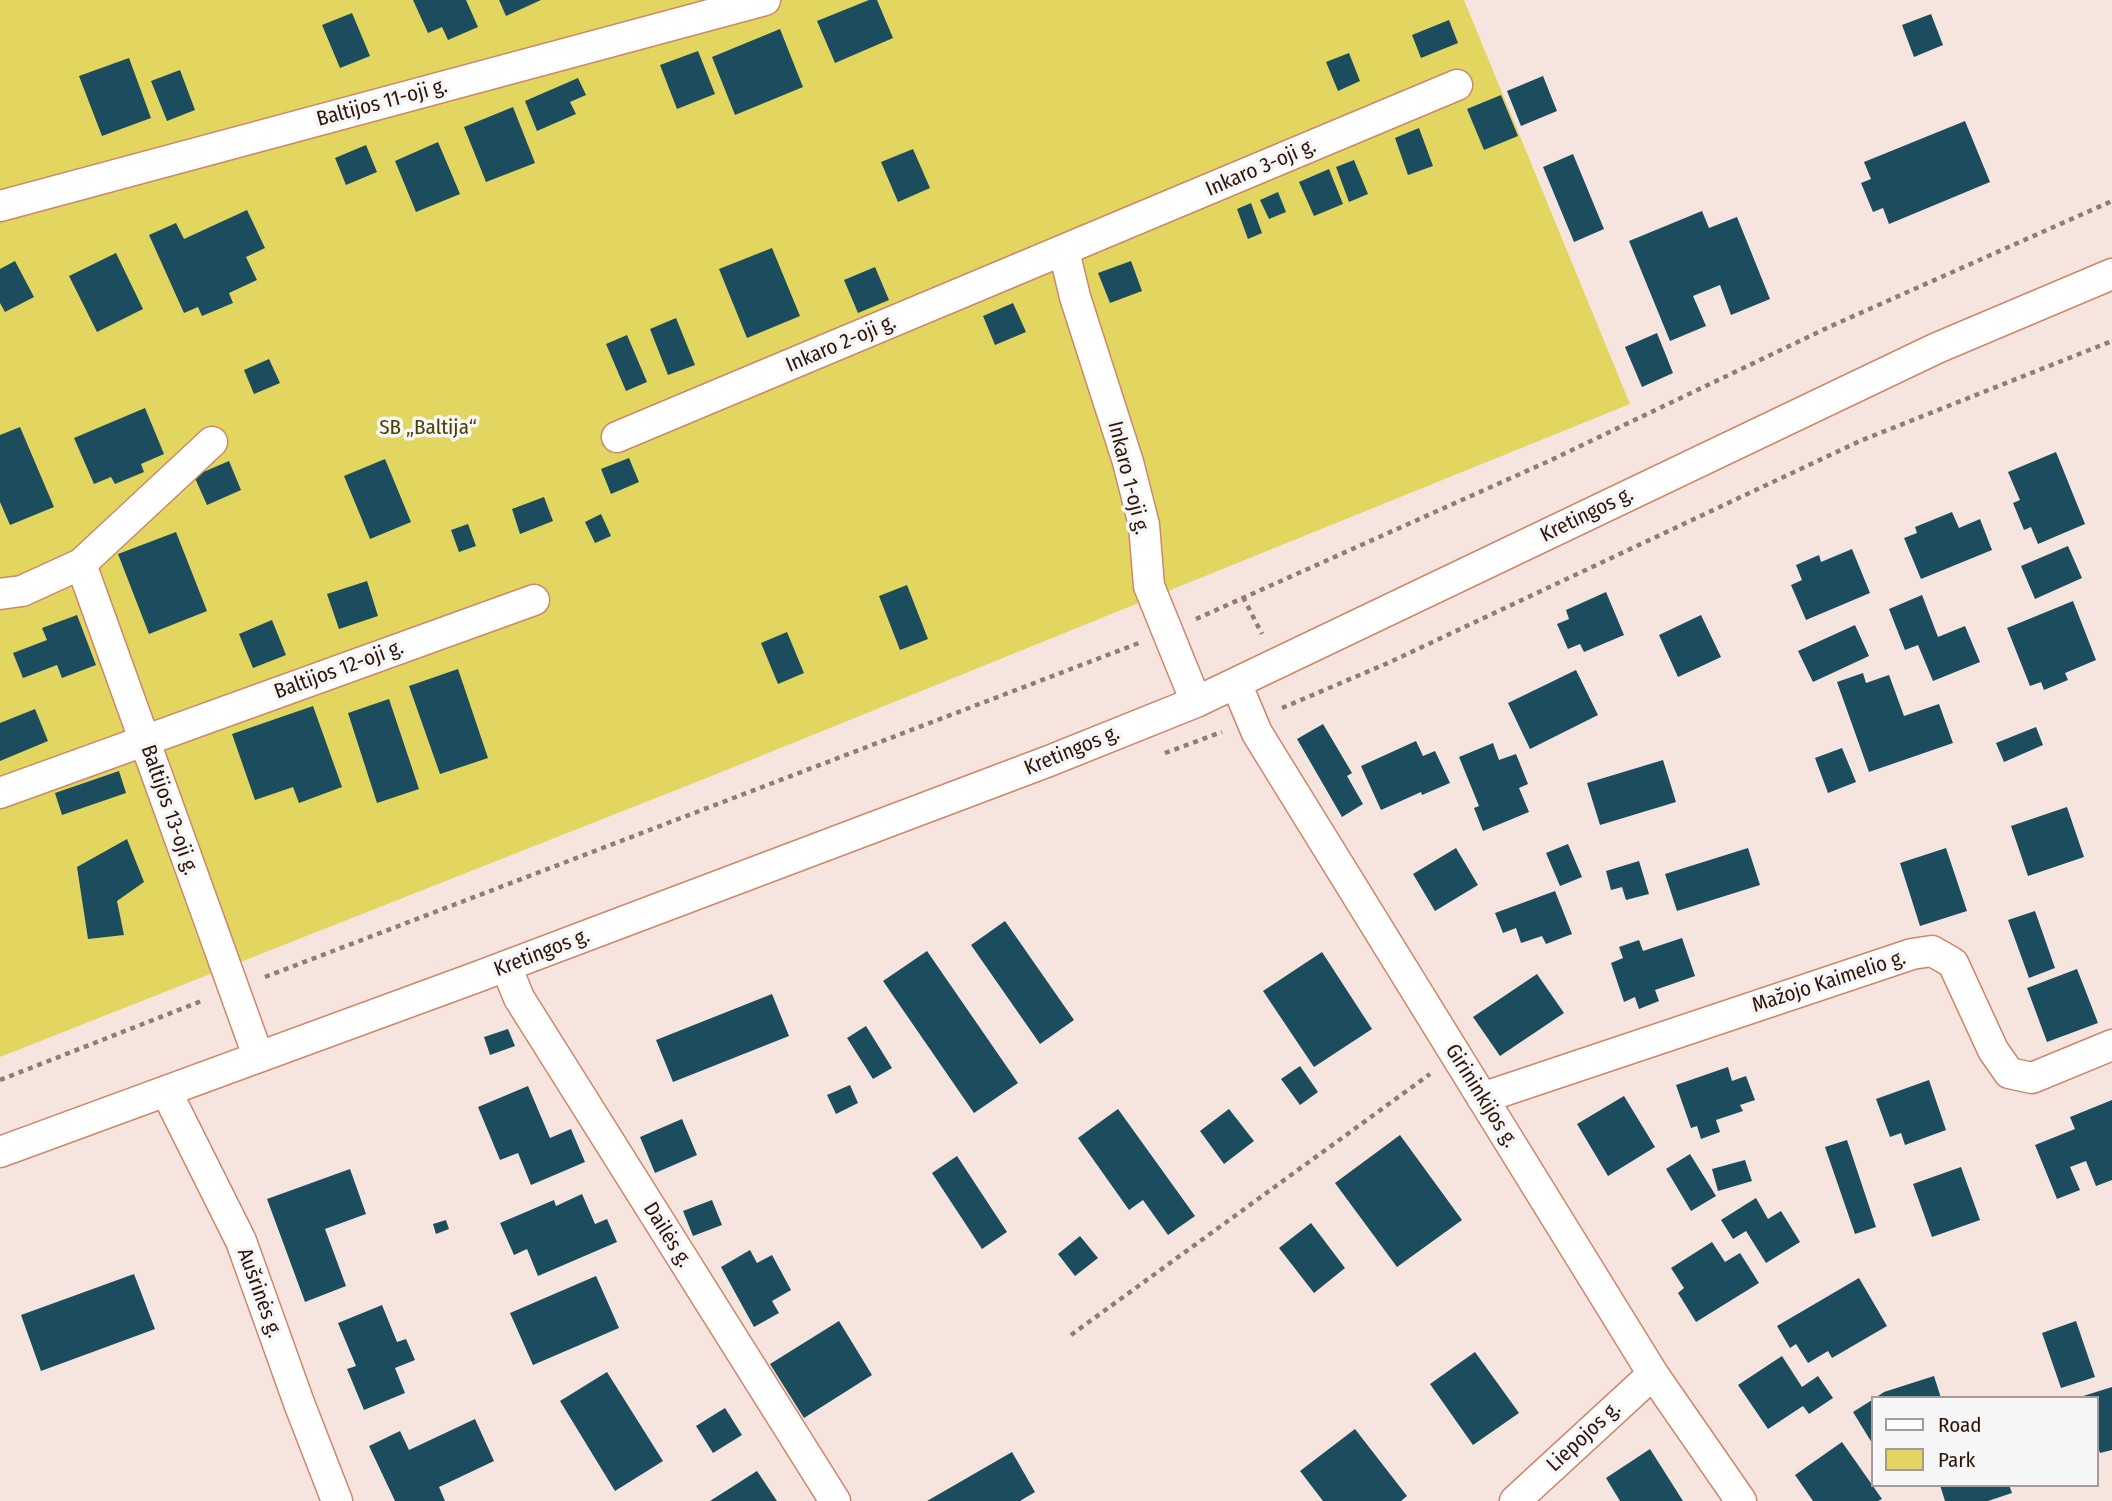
<!DOCTYPE html>
<html>
<head>
<meta charset="utf-8">
<style>
  body { margin:0 }
  #map { position:relative; width:2112px; height:1501px; overflow:hidden; background:#f6e5df; font-family:"Fira Sans Condensed",sans-serif }
  canvas { display:block }
  .legend { position:absolute; left:1871px; top:1396px; width:228px; height:91px; box-sizing:border-box; background:#f6f6f6; border:2px solid #a69c97; margin:0; padding:9px 12px; list-style:none; font-size:21px; color:#2f1408 }
  .legend li { display:flex; align-items:center; gap:14px; height:35px }
  .legend b { width:35px; border:2px solid #a69c97 }
</style>
</head>
<body>
<div id="map">
<canvas width="2112" height="1501"></canvas>
<ul class="legend">
<li><b style="height:9px;background:#fff"></b>Road</li>
<li><b style="height:19px;background:#e2d661"></b>Park</li>
</ul>
</div>
<script>
const c = document.querySelector('canvas').getContext('2d');
c.lineJoin = 'round';
function fillPath(path, color) {
  c.fillStyle = color;
  c.fill(path, 'evenodd');
}
function poly(rows) {
  const path = new Path2D();
  for (const r of rows) {
    path.moveTo(r[0], r[1]);
    for (let i = 2; i < r.length; i += 2) path.lineTo(r[i], r[i + 1]);
  }
  return path;
}
function stroke(path, color, width, dash) {
  c.strokeStyle = color;
  c.lineWidth = width;
  c.lineCap = dash ? 'butt' : 'round';
  c.setLineDash(dash || []);
  c.stroke(path);
}
function drawText(font, color, halo, rows, align = 'center') {
  c.font = font + ' "Fira Sans Condensed",sans-serif';
  c.lineWidth = 7;
  c.setLineDash([]);
  c.textBaseline = 'middle';
  c.strokeStyle = halo;
  c.fillStyle = color;
  for (const [text, x, y, turn = 0] of rows) {
    c.save();
    c.translate(x, y);
    c.rotate((+turn || 0) * Math.PI / 180);
    c.textAlign = isNaN(turn) ? turn : align;
    if (halo) c.strokeText(text, 0, 0);
    c.fillText(text, 0, 0);
    c.restore();
  }
}
fillPath(poly([
  [0,0,1464,0,1630,404,704,779,0,1057]
]), '#e2d661');
fillPath(poly([
  [413,0,466,0,478,27,448,40,442,27,428,33],
  [499,0,541,0,506,16],
  [869,0,877,0,893,38,835,63,817,21],
  [352,13,370,56,340,68,322,25],
  [1931,14,1943,45,1914,57,1902,25],
  [1449,20,1458,43,1421,58,1412,35],
  [780,29,803,87,735,115,712,57],
  [698,51,715,94,677,109,660,65],
  [1349,53,1360,81,1338,91,1326,62],
  [129,58,151,118,102,136,79,76],
  [180,70,195,110,167,121,151,81],
  [1543,76,1557,111,1521,126,1507,91],
  [578,78,586,95,570,102,576,114,537,131,525,101],
  [1501,95,1518,136,1484,150,1467,109],
  [513,107,535,163,486,182,464,127],
  [1965,121,1990,182,1889,224,1883,208,1873,212,1861,183,1871,179,1864,162],
  [1419,128,1433,166,1408,175,1395,138],
  [438,142,460,194,416,212,395,161],
  [366,145,377,172,346,185,335,158],
  [913,149,930,188,898,202,881,162],
  [1573,154,1604,229,1574,242,1543,167],
  [1354,160,1368,194,1349,202,1336,167],
  [1329,169,1343,204,1314,216,1299,182],
  [1278,192,1286,212,1269,219,1260,200],
  [1251,203,1262,233,1248,239,1237,209],
  [247,210,265,248,246,257,257,280,229,293,233,303,202,316,198,307,184,313,149,235,176,223,184,239],
  [1702,211,1709,228,1737,217,1770,299,1731,315,1720,285,1693,296,1706,326,1670,341,1629,241],
  [772,248,800,316,747,338,719,269],
  [116,253,143,309,97,332,69,276],
  [15,261,34,297,5,312,0,303,0,269],
  [1131,261,1142,291,1110,303,1098,273],
  [875,267,889,300,858,313,844,280],
  [1013,303,1026,332,995,345,983,316],
  [676,318,695,365,668,375,650,329],
  [1657,333,1673,373,1642,387,1625,347],
  [627,335,647,382,626,391,606,344],
  [269,359,280,383,254,394,244,370],
  [145,408,164,454,141,464,144,472,115,484,111,477,94,484,74,438],
  [20,427,54,507,10,525,0,502,0,435],
  [2056,452,2085,524,2038,544,2031,527,2024,530,2013,503,2020,500,2008,472],
  [629,458,639,482,611,494,601,469],
  [385,459,411,522,370,539,344,476],
  [229,461,241,490,207,505,194,476],
  [544,497,553,521,520,534,512,509],
  [1952,512,1959,528,1980,519,1992,550,1921,579,1904,538,1917,533,1915,527],
  [601,514,611,536,595,543,585,522],
  [468,524,476,546,459,552,451,530],
  [176,532,207,611,149,634,118,554],
  [2068,546,2082,578,2035,599,2021,566],
  [1852,549,1870,593,1806,620,1791,585,1802,580,1796,565,1819,555,1821,562],
  [367,581,378,616,339,629,327,594],
  [907,585,928,639,900,650,879,596],
  [1606,592,1624,635,1584,652,1580,644,1568,649,1557,624,1569,619,1566,610],
  [1922,595,1938,637,1965,626,1980,662,1933,681,1918,645,1905,650,1889,609],
  [2073,601,2096,660,2065,673,2068,680,2044,690,2041,682,2030,686,2007,628],
  [77,615,96,665,62,678,57,665,23,678,13,653,47,640,42,628],
  [1701,615,1721,657,1678,677,1659,635],
  [272,620,286,655,253,668,239,634],
  [1855,625,1869,656,1813,682,1798,651],
  [787,632,804,673,778,684,761,643],
  [458,669,488,758,440,774,409,686],
  [1576,670,1598,715,1530,749,1508,703],
  [1863,673,1866,683,1889,675,1904,716,1939,704,1953,743,1869,772,1837,682],
  [389,699,419,789,377,803,348,713],
  [313,706,342,787,299,803,293,787,255,800,232,734],
  [35,709,48,741,0,761,0,723],
  [1323,724,1352,773,1347,776,1363,804,1342,817,1297,739],
  [2036,727,2043,745,2004,762,1996,743],
  [1416,741,1423,756,1435,751,1450,783,1422,795,1421,792,1381,810,1361,766],
  [1493,743,1499,760,1516,754,1528,784,1519,788,1529,812,1483,831,1474,808,1479,806,1459,757],
  [1842,748,1856,782,1828,793,1815,758],
  [1663,760,1676,802,1600,825,1587,783],
  [119,771,126,793,62,815,55,793],
  [2067,807,2084,857,2028,876,2011,826],
  [127,839,144,882,117,901,124,935,88,939,77,867],
  [1568,844,1582,877,1560,886,1546,853],
  [1456,848,1478,885,1435,911,1413,874],
  [1748,848,1760,885,1677,911,1665,874],
  [1946,848,1967,911,1920,926,1900,863],
  [1639,861,1649,894,1626,900,1622,887,1611,890,1606,871],
  [1555,891,1572,934,1546,944,1542,936,1521,943,1516,928,1503,933,1495,913],
  [2035,911,2055,968,2029,978,2008,920],
  [1005,921,1074,1020,1040,1044,971,945],
  [1682,938,1695,976,1655,990,1659,1001,1639,1009,1635,997,1624,1002,1611,963,1623,958,1619,947,1639,940,1643,951],
  [927,951,1018,1083,974,1113,883,981],
  [1322,952,1372,1029,1314,1067,1263,991],
  [2077,969,2098,1023,2047,1042,2027,988],
  [1537,974,1564,1013,1500,1056,1473,1017],
  [772,994,789,1036,673,1082,656,1040],
  [866,1026,892,1068,873,1079,847,1038],
  [508,1029,515,1046,490,1055,484,1037],
  [1300,1066,1318,1092,1300,1105,1281,1079],
  [1728,1067,1732,1081,1746,1076,1755,1100,1740,1105,1743,1111,1716,1120,1720,1132,1701,1139,1697,1126,1691,1128,1676,1085],
  [1929,1080,1946,1130,1905,1145,1901,1133,1890,1137,1876,1099],
  [850,1085,858,1103,836,1114,827,1095],
  [528,1086,550,1138,571,1129,585,1162,531,1185,518,1153,500,1160,478,1107],
  [1624,1096,1655,1147,1608,1176,1577,1124],
  [2112,1100,2112,1180,2096,1186,2086,1161,2070,1167,2080,1190,2057,1199,2035,1145,2075,1129,2070,1117],
  [1118,1109,1195,1216,1168,1235,1143,1200,1129,1210,1078,1138],
  [1229,1109,1254,1141,1224,1164,1200,1131],
  [682,1119,697,1155,655,1173,640,1137],
  [1400,1135,1462,1220,1397,1267,1335,1183],
  [1847,1140,1876,1227,1855,1234,1825,1147],
  [1690,1154,1716,1196,1691,1211,1666,1169],
  [957,1156,1007,1232,982,1249,932,1173],
  [1745,1160,1752,1181,1718,1191,1712,1169],
  [1961,1167,1980,1220,1932,1237,1913,1184],
  [350,1169,366,1214,325,1229,346,1286,305,1302,267,1199],
  [582,1194,595,1224,607,1219,617,1242,538,1276,527,1249,514,1255,500,1223,554,1200,556,1206],
  [1756,1198,1768,1219,1781,1211,1800,1242,1766,1263,1746,1231,1733,1239,1721,1220],
  [712,1200,722,1225,693,1236,683,1211],
  [446,1220,449,1229,436,1234,433,1224],
  [1311,1223,1345,1268,1314,1293,1279,1248],
  [1080,1236,1098,1258,1075,1276,1058,1254],
  [1712,1242,1725,1262,1740,1253,1759,1283,1696,1322,1678,1293,1684,1288,1671,1268],
  [750,1250,757,1263,772,1255,791,1290,772,1301,779,1313,754,1327,721,1267],
  [134,1274,155,1329,41,1371,21,1315],
  [596,1276,619,1328,533,1365,510,1313],
  [1859,1278,1887,1326,1832,1358,1828,1351,1808,1363,1796,1344,1790,1348,1777,1326],
  [382,1305,397,1342,406,1339,415,1360,395,1368,405,1393,364,1410,347,1369,356,1366,338,1323],
  [839,1321,872,1375,804,1418,770,1364],
  [2076,1321,2095,1377,2061,1388,2042,1333],
  [1475,1352,1519,1413,1473,1445,1430,1384],
  [1782,1356,1802,1387,1818,1376,1833,1398,1809,1414,1803,1406,1768,1429,1738,1385],
  [607,1372,663,1461,615,1491,560,1401],
  [1934,1376,1941,1398,1875,1398,1884,1392],
  [2112,1387,2112,1450,2100,1453,2096,1441,2096,1398,2080,1397],
  [1872,1400,1872,1443,1853,1412],
  [725,1408,742,1435,713,1453,696,1426],
  [475,1419,494,1461,439,1487,445,1501,395,1501,369,1446,400,1431,409,1450],
  [1355,1429,1407,1496,1401,1501,1323,1501,1300,1471],
  [1842,1442,1882,1499,1878,1501,1813,1501,1795,1475],
  [1650,1449,1683,1501,1620,1501,1606,1478],
  [1012,1452,1035,1492,1020,1501,927,1501],
  [757,1471,777,1501,710,1501],
  [1940,1485,2009,1485,2012,1493,1988,1501,1945,1501]
]), '#1b4d5e');
const minor = poly([
  [0,206,765,0],
  [1064,251,1075,297,1128,462,1144,525,1149,586,1196,702],
  [617,437,1457,85],
  [81,564,212,442],
  [0,594,22,591,81,564,258,1056],
  [1236,683,1257,733,1653,1374,1741,1501],
  [0,793,534,600],
  [506,966,519,998,835,1501],
  [166,1091,241,1241,299,1403,337,1501],
  [1482,1098,1912,954,1932,951,1953,963,1993,1050,2009,1073,2032,1078,2112,1045],
  [0,1152,477,977,1049,761,1196,702,1937,348,2112,274],
  [1515,1501,1653,1374]
]);
stroke(minor, '#cf8668', 33);
stroke(poly([
  [1243,597,1262,634],
  [1196,619,1549,461,1829,327,2112,201],
  [1282,708,1388,663,1860,441,2112,341],
  [1165,753,1222,732],
  [265,977,1139,643],
  [0,1080,204,1000],
  [1071,1335,1430,1074]
]), '#917b72', 4.5, [5, 5]);
stroke(minor, '#fff', 30);
drawText('21px', '#2f1408', '#f6f6f6', [
  ["Baltijos 11-oji g.",382,103,-15],
  ["Inkaro 3-oji g.",1261,168,-23],
  ["Inkaro 2-oji g.",841,344,-23],
  ["Inkaro 1-oji g.",1128,478,76],
  ["Kretingos g.",1587,515,-26],
  ["Baltijos 12-oji g.",339,670,-20],
  ["Kretingos g.",1072,751,-22],
  ["Baltijos 13-oji g.",169,810,71],
  ["Kretingos g.",542,953,-21],
  ["Mažojo Kaimelio g.",1829,982,-18],
  ["Girininkijos g.",1481,1096,58],
  ["Dailės g.",667,1235,58],
  ["Aušrinės g.",259,1293,70],
  ["Liepojos g.",1584,1437,-43]
]);
drawText('21px', '#484200', '#f6f6f6', [
  ["SB „Baltija“",428,428]
]);
</script>
</body>
</html>
